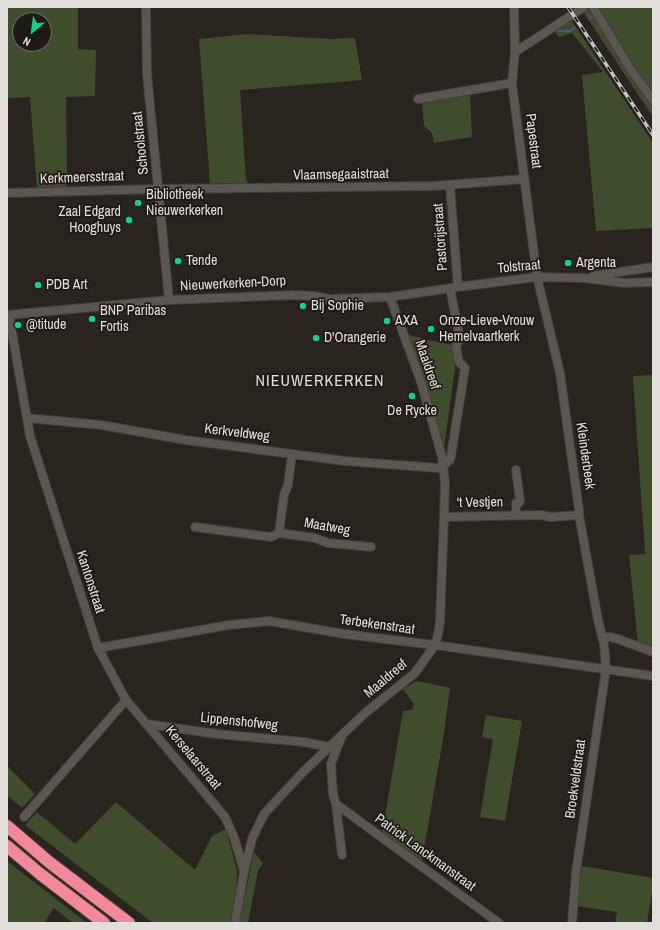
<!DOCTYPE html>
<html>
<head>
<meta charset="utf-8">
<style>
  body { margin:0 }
  #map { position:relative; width:660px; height:930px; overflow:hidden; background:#29241e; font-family:"Archivo Narrow",sans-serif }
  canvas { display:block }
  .frame { position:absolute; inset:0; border:8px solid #e2dfdb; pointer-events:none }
  .north { position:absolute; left:12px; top:12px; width:40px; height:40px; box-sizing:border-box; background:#1f1a15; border:1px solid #6d6964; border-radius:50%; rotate:209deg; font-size:11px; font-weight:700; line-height:16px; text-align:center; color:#e2dfdb }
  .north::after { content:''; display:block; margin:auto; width:14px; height:18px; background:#00d98c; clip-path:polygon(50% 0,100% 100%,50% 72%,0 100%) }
</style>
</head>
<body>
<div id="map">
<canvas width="660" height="930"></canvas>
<div class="frame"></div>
<div class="north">N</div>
</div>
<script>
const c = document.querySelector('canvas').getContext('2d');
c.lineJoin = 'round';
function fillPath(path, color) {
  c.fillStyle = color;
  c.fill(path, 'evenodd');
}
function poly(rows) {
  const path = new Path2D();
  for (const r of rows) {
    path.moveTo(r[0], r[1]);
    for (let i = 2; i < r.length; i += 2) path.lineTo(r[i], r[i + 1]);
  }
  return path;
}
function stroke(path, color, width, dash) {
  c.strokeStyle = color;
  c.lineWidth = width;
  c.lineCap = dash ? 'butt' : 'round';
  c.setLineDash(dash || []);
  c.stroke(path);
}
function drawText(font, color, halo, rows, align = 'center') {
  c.font = font + ' "Archivo Narrow",sans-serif';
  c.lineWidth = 3.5;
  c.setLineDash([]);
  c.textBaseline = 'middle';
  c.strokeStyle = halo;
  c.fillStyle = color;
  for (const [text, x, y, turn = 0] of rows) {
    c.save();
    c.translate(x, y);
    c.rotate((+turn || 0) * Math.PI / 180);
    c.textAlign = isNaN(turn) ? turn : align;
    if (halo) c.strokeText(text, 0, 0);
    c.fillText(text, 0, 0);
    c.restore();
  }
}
fillPath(poly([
  [7,7,78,7,78,49,96,50,95,96,66,97,67,188,37,188,30,97,7,98],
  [20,20,44,20,44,44,20,44],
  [591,7,653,102,653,117,584,13],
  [595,7,653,7,653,96,637,75],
  [571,20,653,143,653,228,596,231,582,75,603,72,572,33,559,37,554,31],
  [248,34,329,39,355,38,362,80,240,90,246,178,248,184,210,183,199,39],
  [470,93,472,137,434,143,432,133,424,126,422,102],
  [406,334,424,339,453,345,455,368,444,447],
  [653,375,653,650,638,645,629,555,645,554,633,376],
  [417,681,450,688,444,733,422,861,382,833,403,711,412,710,414,704,403,689],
  [486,715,522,721,505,821,480,817,493,739,482,737],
  [7,766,35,794,22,808,7,795],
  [116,802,195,870,212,836,226,829,237,871,236,889,230,923,153,923,25,825,37,812,75,844],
  [254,852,263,863,258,871,248,923,239,923],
  [7,861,87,923,73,923,54,908,44,923,7,923],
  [582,866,653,878,653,887,647,923,615,923,617,912,576,906]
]), '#404d2d');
stroke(poly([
  [589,18,595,15],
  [559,31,570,31,574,28]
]), '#47597d', 2);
const minor = poly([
  [146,7,147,74,169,300],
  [514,7,515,52,512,83,537,277,560,373,579,510,579,515,598,620,604,644,606,669,576,872,572,923],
  [593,7,631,70,653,100],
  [515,52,584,7],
  [418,99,512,83],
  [450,186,458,287],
  [7,193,158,189,433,186,524,179],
  [593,276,653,267],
  [7,315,169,300,293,295,314,296,329,299,390,297,458,287,537,277,584,278,624,283,653,282],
  [9,315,30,436,98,648,126,700,225,817,234,837,244,871],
  [27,418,101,425,186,440,345,461,438,468,443,466,450,460,451,456,465,368,459,362,456,346,460,339,450,288],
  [516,470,520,501,519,503,516,503,516,515],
  [444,517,541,515,551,517,579,515],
  [195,527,271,537,279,533,284,495,288,485,292,454],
  [279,533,315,538,328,543,371,547],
  [603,638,610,637,618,639,653,652],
  [98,648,229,625,269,621,344,634,435,645,653,676],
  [147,724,217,734,304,742,329,747],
  [341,738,331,764,333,794,336,804,342,855],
  [336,804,499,923],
  [24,817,126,700],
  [235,923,244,872,252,839,264,814,304,771,364,714,415,673,435,645,438,635,440,622,444,517,445,482,442,457,421,382,390,297]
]);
const highway = poly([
  [7,826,49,862,129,923],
  [7,846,39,873,104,923]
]);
stroke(minor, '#443f3b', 10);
stroke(highway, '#443f3b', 14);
stroke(minor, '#5c5650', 8);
stroke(highway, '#f4889b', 12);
const rail = poly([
  [568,7,653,135]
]);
stroke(rail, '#c8c5c1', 3.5);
stroke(rail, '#1f1a15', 2, [6]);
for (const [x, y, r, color] of [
  [138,203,4,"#00d98c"],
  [129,220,4,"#00d98c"],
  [178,261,4,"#00d98c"],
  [568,263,4,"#00d98c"],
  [38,285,4,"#00d98c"],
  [303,306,4,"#00d98c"],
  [92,319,4,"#00d98c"],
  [387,321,4,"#00d98c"],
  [18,325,4,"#00d98c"],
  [431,329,4,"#00d98c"],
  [316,338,4,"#00d98c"],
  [412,396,4,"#00d98c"]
]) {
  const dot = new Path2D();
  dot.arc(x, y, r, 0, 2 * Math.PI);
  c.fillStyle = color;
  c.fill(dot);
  stroke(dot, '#1f1a15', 1.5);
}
drawText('14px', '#e2dfdb', '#1f1a15', [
  ["Papestraat",533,141,83],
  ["Schoolstraat",141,143,-96],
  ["Vlaamsegaaistraat",341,175,-1],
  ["Kerkmeersstraat",82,178,-2],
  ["Pastorijstraat",441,237,-94],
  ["Tolstraat",519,267,-5],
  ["Nieuwerkerken-Dorp",233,284,-3],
  ["Maaldreef",427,365,71],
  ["Kerkveldweg",237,433,7],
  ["Kleinderbeek",585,456,82],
  ["'t Vestjen",480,503,-1],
  ["Maatweg",327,527,10],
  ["Kantonstraat",90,582,72],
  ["Terbekenstraat",377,625,8],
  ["Maaldreef",386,679,-40],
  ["Lippenshofweg",239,722,6],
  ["Kerselaarstraat",193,758,50],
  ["Broekveldstraat",576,779,-82],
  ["Patrick Lanckmanstraat",425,853,36]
]);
drawText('14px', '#e2dfdb', '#1f1a15', [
  ["Bibliotheek",146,195],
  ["Nieuwerkerken",146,211],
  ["Zaal Edgard",121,212,"right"],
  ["Hooghuys",121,228,"right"],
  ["Tende",186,261],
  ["Argenta",576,263],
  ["PDB Art",46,285],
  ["Bij Sophie",311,306],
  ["BNP Paribas",100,311],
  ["Fortis",100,327],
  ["AXA",395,321],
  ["Onze-Lieve-Vrouw",439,321],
  ["Hemelvaartkerk",439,337],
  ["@titude",26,325],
  ["D'Orangerie",324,338],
  ["De Rycke",412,411,"center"]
], 'left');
c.letterSpacing = '1px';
drawText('16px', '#e2dfdb', '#1f1a15', [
  ["NIEUWERKERKEN",320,382]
]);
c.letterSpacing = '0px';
</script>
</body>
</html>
